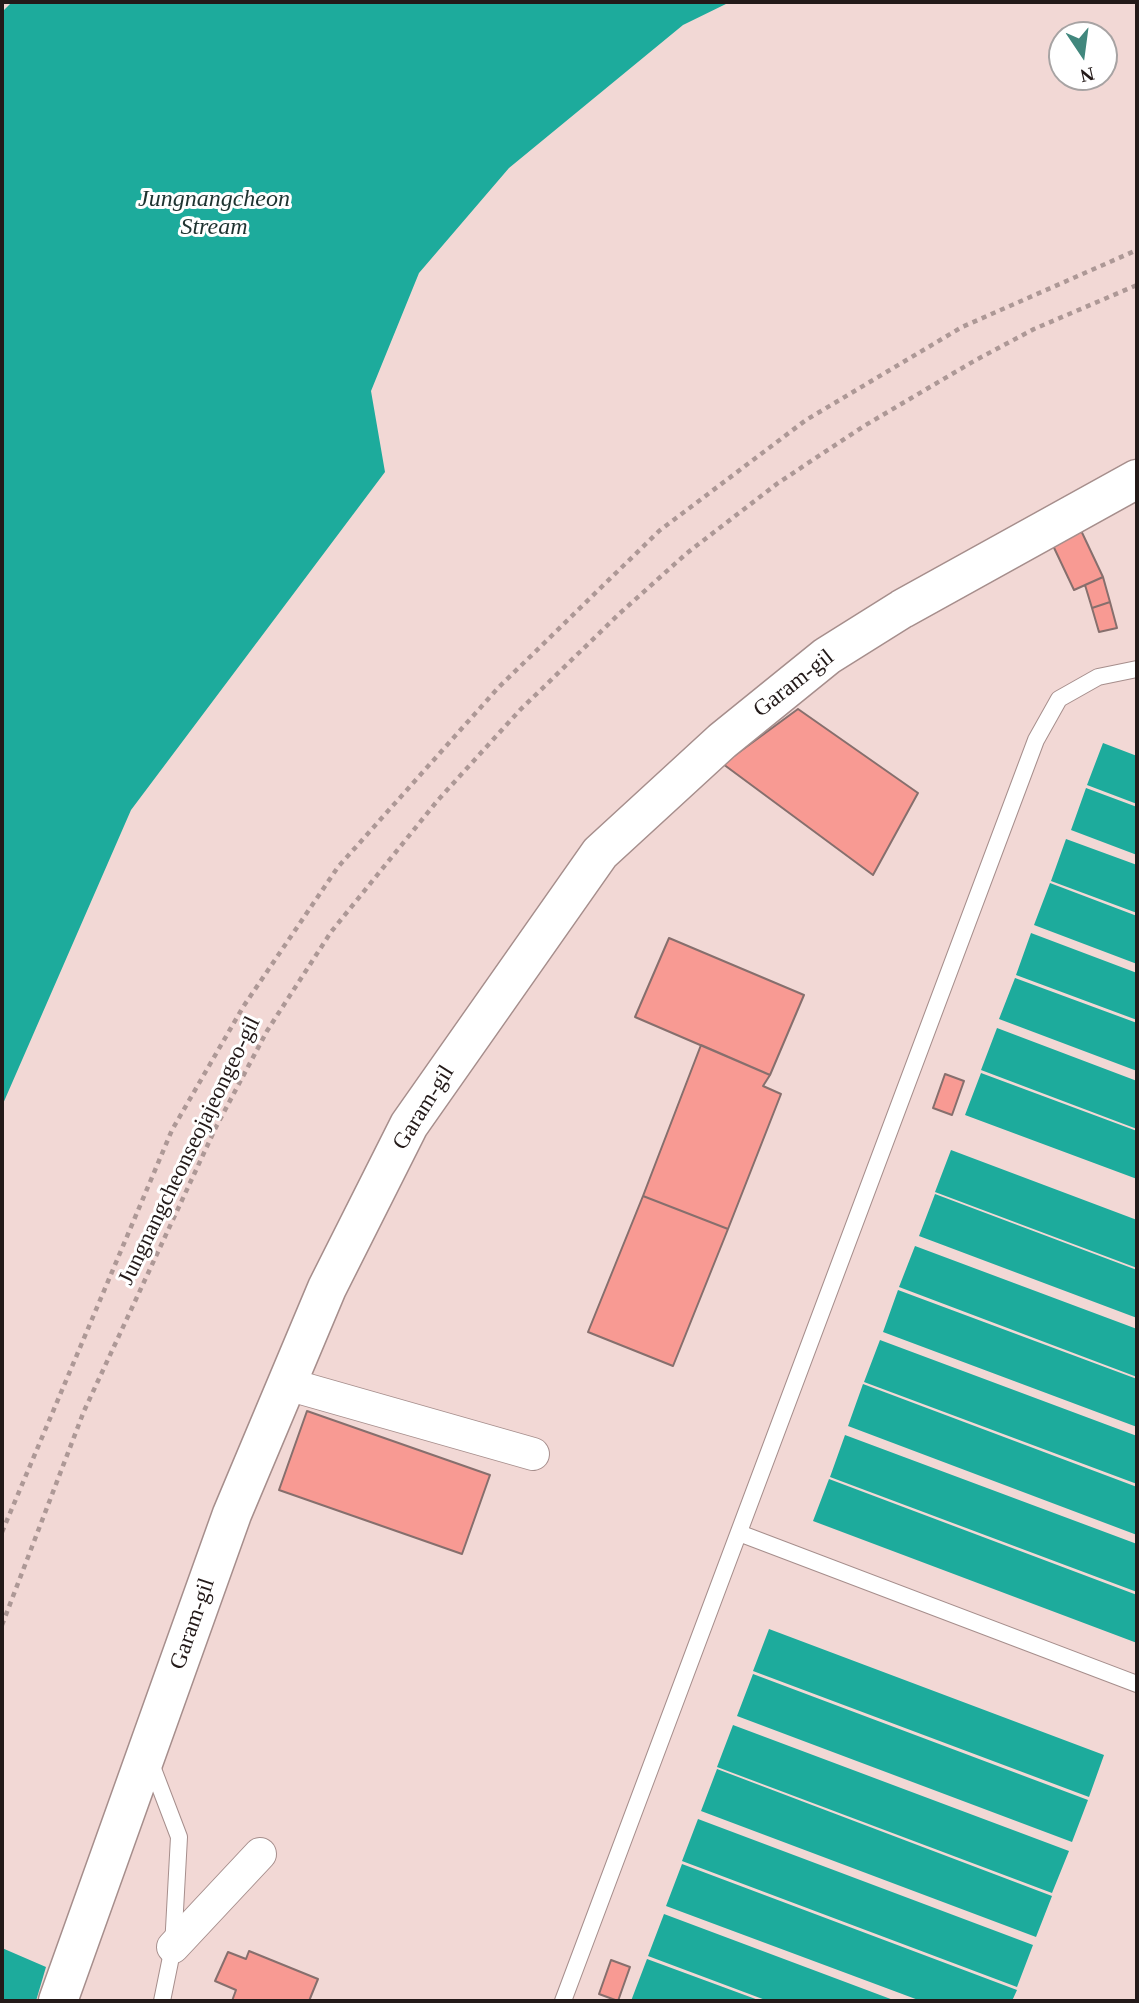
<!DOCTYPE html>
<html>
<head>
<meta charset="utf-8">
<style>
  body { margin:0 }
  #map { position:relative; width:1139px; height:2003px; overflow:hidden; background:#f2d8d5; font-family:"Times New Roman",serif }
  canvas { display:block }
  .frame { position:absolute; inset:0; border:4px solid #231a19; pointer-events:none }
  .north { position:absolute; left:1048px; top:21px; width:70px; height:70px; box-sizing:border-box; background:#fff; border:2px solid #a7a3a3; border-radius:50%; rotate:167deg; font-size:19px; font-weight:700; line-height:28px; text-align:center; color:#231a19 }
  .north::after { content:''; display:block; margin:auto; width:24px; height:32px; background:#41877d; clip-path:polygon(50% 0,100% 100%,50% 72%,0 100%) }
</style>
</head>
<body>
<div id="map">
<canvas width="1139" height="2003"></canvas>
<div class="frame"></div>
<div class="north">N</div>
</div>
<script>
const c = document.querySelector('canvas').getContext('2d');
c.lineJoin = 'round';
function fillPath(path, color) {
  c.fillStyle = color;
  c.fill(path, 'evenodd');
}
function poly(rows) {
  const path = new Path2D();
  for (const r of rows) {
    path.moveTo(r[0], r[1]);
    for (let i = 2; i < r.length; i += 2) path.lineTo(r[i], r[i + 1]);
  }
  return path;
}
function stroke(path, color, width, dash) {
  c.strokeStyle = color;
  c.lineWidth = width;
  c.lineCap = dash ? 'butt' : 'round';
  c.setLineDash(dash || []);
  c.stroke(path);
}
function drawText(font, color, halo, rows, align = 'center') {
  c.font = font + ' "Times New Roman",serif';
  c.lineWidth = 6;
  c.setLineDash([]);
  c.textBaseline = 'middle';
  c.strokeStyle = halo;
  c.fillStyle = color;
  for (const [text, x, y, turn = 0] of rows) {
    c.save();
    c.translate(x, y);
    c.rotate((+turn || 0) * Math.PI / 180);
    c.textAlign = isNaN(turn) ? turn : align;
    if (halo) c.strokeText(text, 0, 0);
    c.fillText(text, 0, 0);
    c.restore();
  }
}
fillPath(poly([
  [12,2,730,2,683,25,509,168,419,273,371,391,385,472,131,810,2,1106,2,12],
  [1103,743,1137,756,1137,804,1087,785],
  [1086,788,1137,807,1137,855,1071,830],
  [1066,839,1137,865,1137,913,1051,881],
  [1050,883,1137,916,1137,964,1034,925],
  [1031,933,1137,973,1137,1020,1016,975],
  [1015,978,1137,1023,1137,1071,999,1019],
  [997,1028,1137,1081,1137,1129,981,1070],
  [981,1073,1137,1131,1137,1179,965,1115],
  [951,1150,1137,1220,1137,1268,935,1192],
  [935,1194,1137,1270,1137,1318,919,1236],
  [915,1246,1137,1329,1137,1377,899,1287],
  [898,1290,1137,1379,1137,1427,883,1332],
  [880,1340,1137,1436,1137,1484,864,1382],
  [863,1384,1137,1487,1137,1535,848,1426],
  [845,1435,1137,1544,1137,1592,830,1477],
  [829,1479,1137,1595,1137,1643,813,1521],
  [769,1629,1104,1755,1089,1797,753,1671],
  [753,1674,1088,1800,1072,1842,737,1716],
  [733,1725,1069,1851,1052,1893,717,1767],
  [717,1769,1052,1896,1036,1937,701,1811],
  [698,1819,1033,1945,1017,1987,682,1861],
  [682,1864,1017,1990,1012,2001,921,2001,666,1906],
  [664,1914,896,2001,768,2001,648,1956],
  [2,1948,46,1967,36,2001,2,2001],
  [647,1959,761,2001,631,2001]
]), '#1dab9c');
const building = poly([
  [1077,522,1103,577,1074,590,1048,535,1077,522],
  [1103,577,1110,602,1092,608,1085,585,1103,577],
  [1110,602,1117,628,1099,632,1092,608,1110,602],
  [798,709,918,793,873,875,723,764,798,709],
  [669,938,804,995,770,1075,635,1017,669,938],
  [701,1045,770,1075,763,1086,781,1094,728,1229,643,1196,701,1045],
  [945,1074,964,1081,952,1115,933,1108,945,1074],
  [643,1196,728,1229,673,1366,588,1332,643,1196],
  [307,1411,490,1475,462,1554,279,1490,307,1411],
  [249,1951,318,1979,309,2001,232,2001,236,1990,215,1981,228,1952,246,1959,249,1951],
  [611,1960,630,1967,618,2001,599,1994,611,1960]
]);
fillPath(building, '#f89a93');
stroke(building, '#866f6d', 2);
const service = poly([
  [739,1533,1137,1684],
  [150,1761,179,1837,173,1947,162,2001],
  [563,2001,1036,740,1059,699,1098,677,1137,669]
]);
const minor = poly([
  [287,1384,533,1454],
  [173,1947,260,1854]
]);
const tertiary = poly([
  [58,2001,232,1514,327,1288,409,1125,600,853,722,741,827,656,902,609,1137,479]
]);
stroke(service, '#a68e8c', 18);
stroke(minor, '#a68e8c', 34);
stroke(tertiary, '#a68e8c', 41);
stroke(poly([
  [2,1532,172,1130,243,1007,338,867,498,688,659,531,806,420,962,327,1137,250],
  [2,1625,84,1411,216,1127,267,1031,331,932,438,800,520,710,619,614,687,553,778,483,864,426,974,361,1034,329,1137,285]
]), '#ad9896', 4.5, [5, 5]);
stroke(service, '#fff', 16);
stroke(minor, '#fff', 32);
stroke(tertiary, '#fff', 38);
drawText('23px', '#231a19', '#fff', [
  ["Garam-gil",794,684,-38],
  ["Garam-gil",424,1108,-58],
  ["Jungnangcheonseojajeongeo-gil",190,1151,-64],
  ["Garam-gil",193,1624,-71]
]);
drawText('italic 24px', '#1e3330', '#fff', [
  ["Jungnangcheon",214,200],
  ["Stream",214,228]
]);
</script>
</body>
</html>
